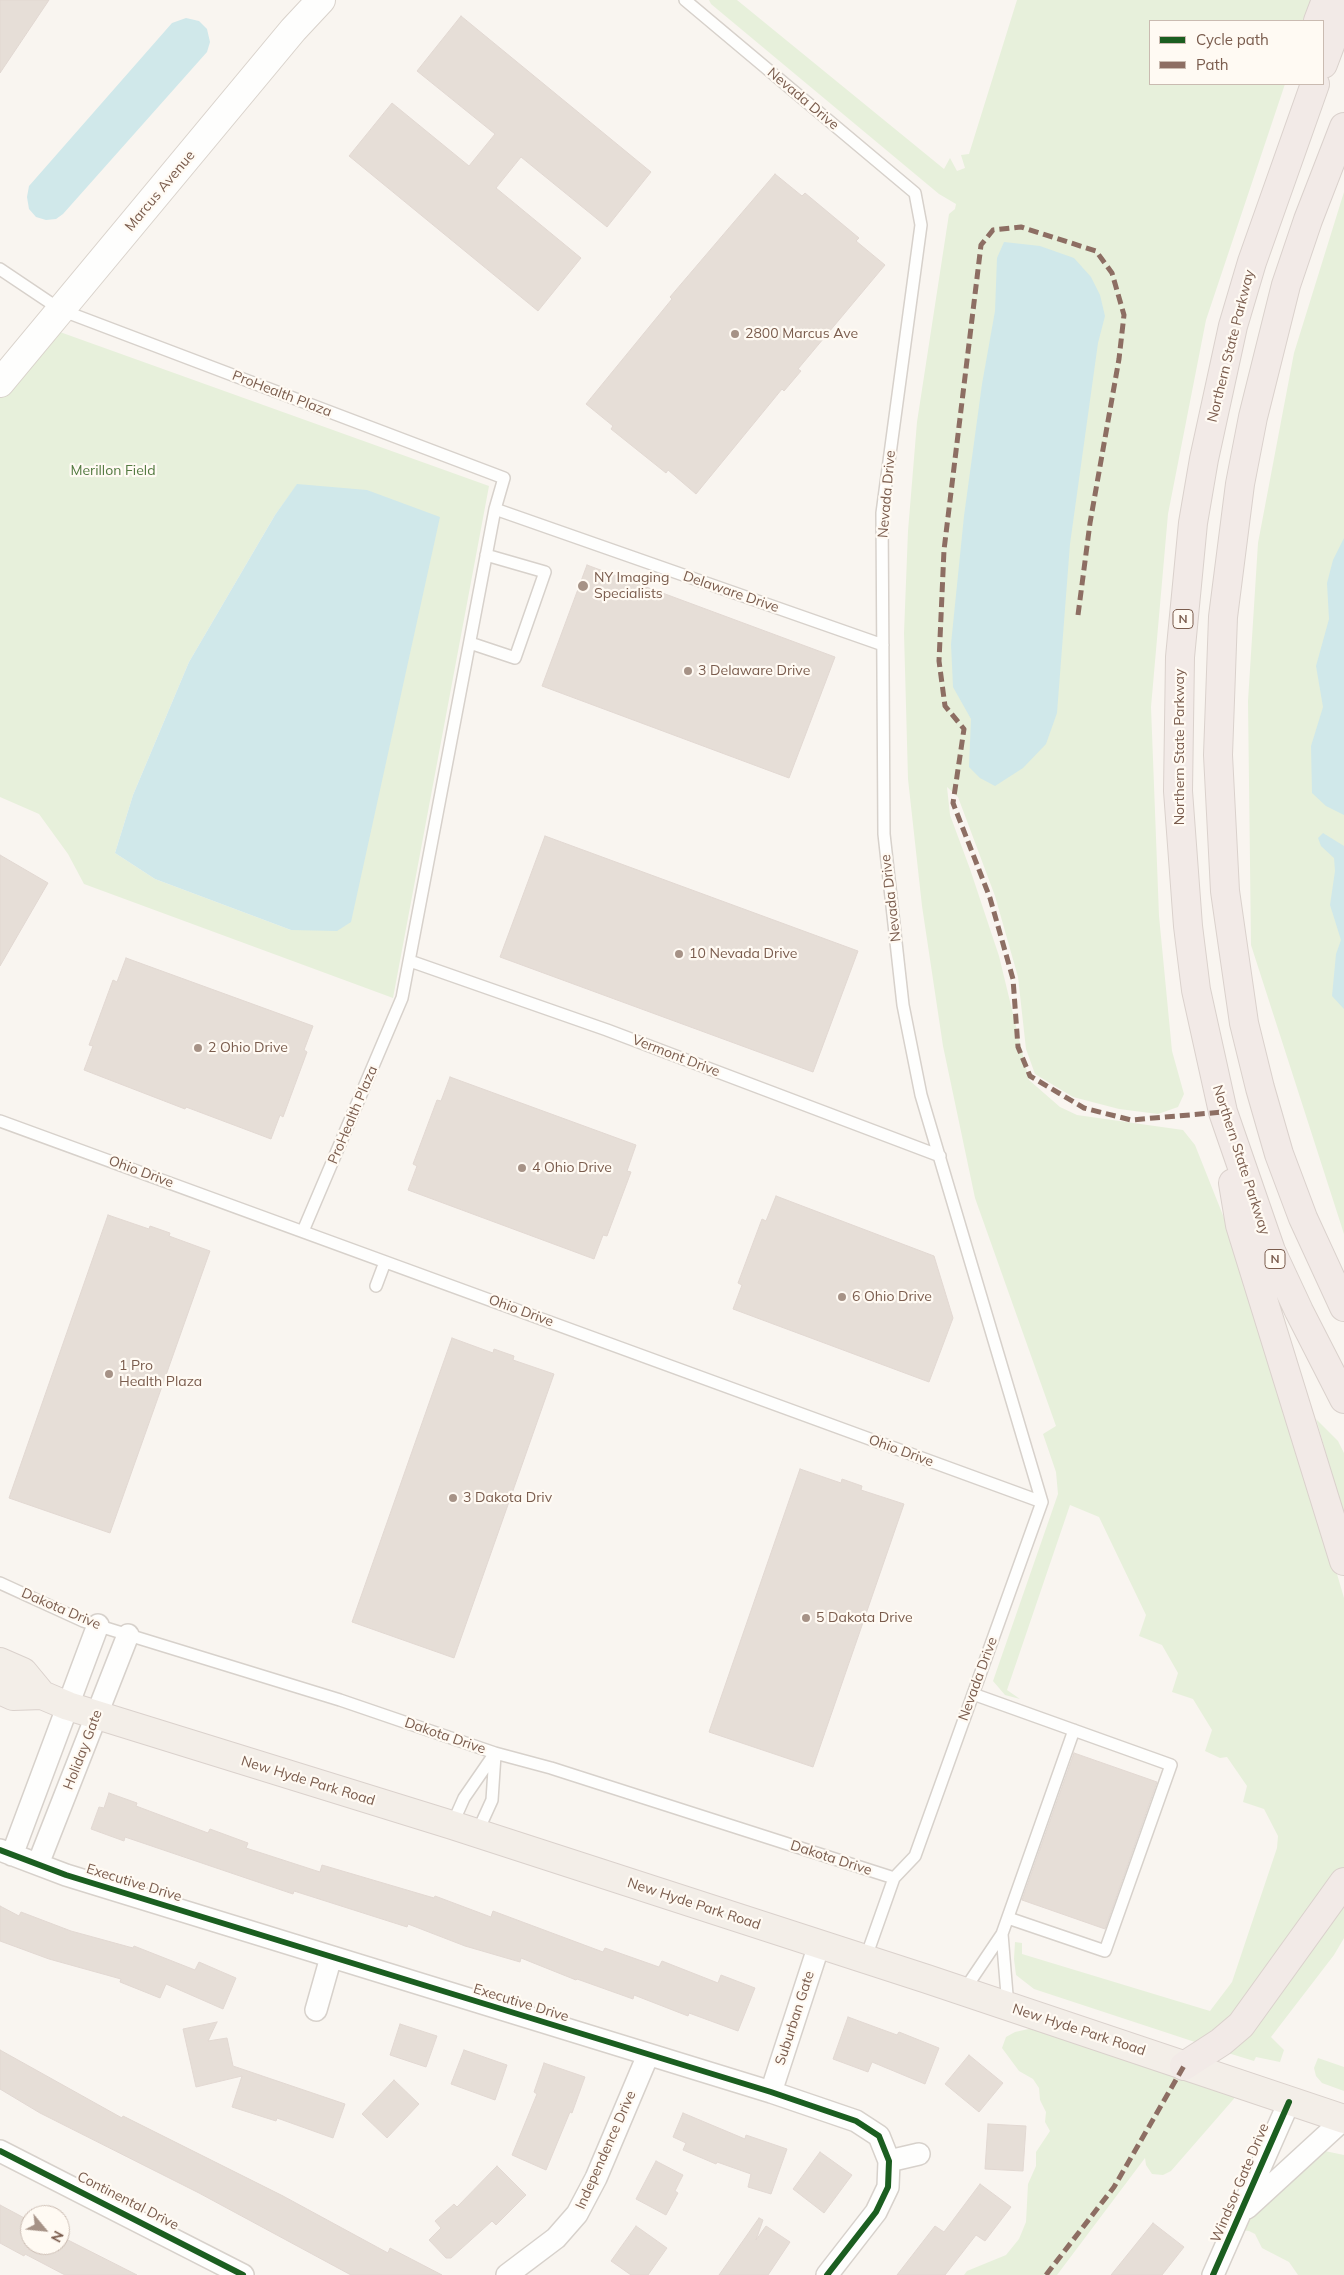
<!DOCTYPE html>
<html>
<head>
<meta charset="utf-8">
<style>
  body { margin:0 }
  #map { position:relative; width:1344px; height:2275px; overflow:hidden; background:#f9f5f0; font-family:Mulish,sans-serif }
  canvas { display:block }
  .legend { position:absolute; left:1149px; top:20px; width:175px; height:65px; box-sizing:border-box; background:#fffaf3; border:1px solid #cabbb1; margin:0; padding:6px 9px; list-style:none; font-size:15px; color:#7a5c4d }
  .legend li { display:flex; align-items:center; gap:10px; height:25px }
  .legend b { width:25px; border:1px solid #cabbb1 }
  .north { position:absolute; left:20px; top:2205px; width:50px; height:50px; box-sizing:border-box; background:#fffaf3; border:1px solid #cabbb1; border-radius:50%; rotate:118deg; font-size:14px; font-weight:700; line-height:20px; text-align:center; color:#7a5c4d }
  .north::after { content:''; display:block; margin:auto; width:18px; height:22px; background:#a69286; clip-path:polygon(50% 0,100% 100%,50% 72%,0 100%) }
</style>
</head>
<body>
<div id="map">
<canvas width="1344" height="2275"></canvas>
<ul class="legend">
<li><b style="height:6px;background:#1b5e20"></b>Cycle path</li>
<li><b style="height:6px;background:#8d6e63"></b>Path</li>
</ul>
<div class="north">N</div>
</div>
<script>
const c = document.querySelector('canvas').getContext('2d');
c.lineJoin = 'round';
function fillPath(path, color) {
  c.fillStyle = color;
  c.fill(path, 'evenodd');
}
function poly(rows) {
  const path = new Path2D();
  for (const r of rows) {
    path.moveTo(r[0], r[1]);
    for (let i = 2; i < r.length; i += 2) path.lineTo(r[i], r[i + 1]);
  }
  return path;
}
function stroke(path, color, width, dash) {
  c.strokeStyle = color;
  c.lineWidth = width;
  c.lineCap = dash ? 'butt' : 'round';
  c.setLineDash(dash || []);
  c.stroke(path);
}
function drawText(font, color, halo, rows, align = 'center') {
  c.font = font + ' Mulish,sans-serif';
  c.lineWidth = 4.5;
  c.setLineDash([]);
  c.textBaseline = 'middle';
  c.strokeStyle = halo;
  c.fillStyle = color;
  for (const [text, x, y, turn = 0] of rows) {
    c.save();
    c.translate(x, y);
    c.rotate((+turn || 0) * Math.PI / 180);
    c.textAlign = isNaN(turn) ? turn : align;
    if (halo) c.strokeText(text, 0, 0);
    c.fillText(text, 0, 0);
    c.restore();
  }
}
fillPath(poly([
  [709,0,737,0,944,169,950,158,957,171,965,168,961,155,969,154,1017,0,1316,0,1308,21,1150,21,1150,84,1285,84,1206,320,1168,514,1151,707,1159,916,1172,1051,1184,1094,1178,1107,1158,1114,1119,1109,1073,1097,1035,1074,1026,1049,1018,977,995,896,958,797,947,787,950,815,970,869,999,956,1029,1080,1060,1107,1077,1115,1183,1130,1195,1145,1259,1306,1344,1598,1344,1873,1230,2027,1198,2043,1034,1989,1016,1975,1014,1959,1015,1942,1022,1943,1022,1954,1210,2011,1232,1982,1277,1848,1278,1836,1264,1809,1243,1802,1247,1786,1227,1757,1220,1758,1205,1751,1212,1730,1193,1699,1172,1692,1178,1673,1162,1645,1139,1636,1146,1615,1099,1517,1070,1505,1007,1690,1020,1699,1005,1695,993,1681,1058,1494,1056,1472,1043,1434,1056,1426,975,1198,943,1046,922,906,908,779,904,633,908,531,917,422,949,214,955,209,956,204,939,194,711,4],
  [1344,192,1344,1234,1251,945,1248,701,1258,543,1294,353],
  [46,327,489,486,393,998,84,884,68,854,39,814,0,797,0,383],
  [297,485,291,930,155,879,115,853,133,795,189,662,275,515],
  [1316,1419,1338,1441,1344,1453,1344,1515],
  [1344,1902,1344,1938,1334,1955,1271,2037,1284,2050,1280,2062,1256,2057,1254,2061,1228,2053,1249,2035],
  [1033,2028,1245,2086,1171,2171,1163,2175,1152,2174,1146,2165,1145,2158,1057,2275,964,2275,967,2271,1006,2255,1019,2239,1026,2222,1028,2184,1036,2166,1036,2152,1050,2131,1045,2122,1046,2112,1040,2100,1039,2088,1033,2079,1019,2071,1002,2048,1006,2037,1015,2032],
  [1318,2058,1344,2067,1344,2091,1322,2083,1316,2076,1314,2068],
  [1320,2150,1344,2155,1344,2275,1298,2275,1289,2262,1262,2248,1255,2234,1249,2231,1239,2230,1245,2219]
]), '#e7f0db');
fillPath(poly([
  [186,18,199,21,207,29,210,42,207,52,63,214,56,219,46,220,36,217,29,209,27,197,29,186,172,23],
  [1004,242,1040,246,1074,258,1091,277,1100,295,1105,316,1098,343,1070,544,1057,713,1046,744,1023,768,995,786,980,778,969,767,971,719,953,687,951,644,964,516,982,384,995,311,997,258],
  [297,484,367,490,440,517,351,922,337,931,291,930,155,879,115,853,133,795,189,662,275,515],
  [1344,538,1344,815,1326,806,1312,793,1311,746,1323,707,1316,666,1329,619,1327,583,1333,560],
  [1323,833,1344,846,1344,1009,1332,996,1336,954,1341,940,1330,905,1335,871,1334,858,1321,846,1318,838]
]), '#d0e8ea');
const building = poly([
  [0,0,49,0,0,73,0,0],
  [461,16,651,172,607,227,521,157,496,188,581,258,538,311,349,156,392,103,469,166,495,134,417,71,461,16],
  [775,174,802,196,805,193,859,238,856,241,885,265,798,369,801,371,784,391,782,389,696,494,668,470,666,473,611,429,613,426,586,404,672,299,670,297,775,174],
  [587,565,835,657,789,778,542,686,587,565],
  [545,836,858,951,813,1072,500,957,545,836],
  [0,855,48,883,0,966,0,855],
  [126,958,313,1026,304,1050,307,1052,283,1117,280,1115,271,1139,186,1107,185,1109,84,1070,93,1046,89,1045,113,980,117,982,126,958],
  [450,1077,636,1145,627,1171,631,1172,607,1236,603,1235,594,1259,408,1190,417,1166,413,1164,437,1100,441,1101,450,1077],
  [776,1196,934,1256,953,1318,929,1382,733,1309,742,1285,738,1283,762,1219,766,1221,776,1196],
  [108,1215,149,1229,150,1226,170,1233,169,1236,210,1251,110,1533,9,1498,108,1215],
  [452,1338,493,1353,494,1349,514,1356,513,1360,554,1374,454,1658,352,1622,452,1338],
  [800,1469,841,1483,842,1479,862,1486,861,1490,904,1504,813,1767,709,1732,800,1469],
  [1074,1753,1157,1782,1105,1929,1022,1900,1074,1753],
  [109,1793,137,1803,136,1806,208,1833,210,1829,248,1843,246,1848,320,1872,322,1865,434,1898,435,1896,491,1917,493,1911,603,1952,605,1948,659,1967,662,1961,718,1983,721,1975,755,1988,738,2031,689,2013,688,2016,634,1995,633,1999,577,1979,576,1980,521,1958,520,1962,465,1946,408,1924,407,1927,294,1891,293,1894,125,1837,124,1841,91,1829,99,1807,104,1808,109,1793],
  [0,1906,19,1916,21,1912,71,1931,133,1948,134,1946,195,1970,199,1962,236,1978,223,2009,166,1984,160,1998,120,1982,121,1979,49,1959,0,1941,0,1906],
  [848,2017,897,2035,899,2032,939,2048,925,2084,872,2062,868,2072,833,2059,848,2017],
  [217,2022,208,2041,227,2038,233,2066,345,2104,333,2138,277,2118,276,2121,232,2107,242,2076,196,2087,183,2029,217,2022],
  [400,2024,437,2036,426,2067,390,2055,400,2024],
  [0,2050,122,2118,123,2116,283,2196,388,2253,390,2248,442,2275,351,2275,199,2193,40,2113,0,2089,0,2050],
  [464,2050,507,2065,495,2100,451,2084,464,2050],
  [969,2055,1003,2083,979,2112,945,2084,969,2055],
  [544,2063,585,2077,572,2113,570,2112,546,2170,512,2155,537,2094,534,2092,544,2063],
  [394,2080,419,2104,387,2138,362,2114,394,2080],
  [683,2113,745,2139,746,2135,787,2149,771,2194,748,2187,751,2174,717,2162,716,2164,683,2150,686,2143,673,2137,683,2113],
  [988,2124,1026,2126,1023,2171,985,2169,988,2124],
  [820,2152,852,2175,824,2213,793,2189,820,2152],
  [656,2161,683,2175,675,2191,678,2193,666,2215,636,2199,656,2161],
  [497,2166,526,2195,496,2225,492,2221,451,2258,446,2258,429,2240,441,2228,435,2221,454,2204,457,2207,497,2166],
  [980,2184,1011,2207,985,2241,976,2235,945,2275,897,2275,935,2226,944,2232,980,2184],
  [0,2205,30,2221,30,2245,60,2245,60,2236,137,2275,65,2275,25,2254,24,2256,0,2243,0,2205],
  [759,2218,763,2220,756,2240,766,2226,790,2242,768,2275,719,2275,759,2218],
  [1153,2223,1184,2247,1162,2275,1111,2275,1153,2223],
  [636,2226,667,2248,648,2275,631,2275,611,2261,636,2226]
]);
fillPath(building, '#e6ded7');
stroke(building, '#e2d8d2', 1);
const service = poly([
  [685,0,915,193,921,225,882,513,884,834,903,1005,921,1095,1042,1502],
  [0,269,61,310,504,478,495,509,402,998,303,1231],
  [495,509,883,645],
  [470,643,515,658,545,572,486,555],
  [410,961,607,1030,940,1156],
  [0,1121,1042,1502],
  [376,1286,385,1262],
  [0,1583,83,1621,340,1700,495,1753,551,1768,894,1878],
  [973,1694,1171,1765,1105,1951,1008,1918],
  [452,1825,464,1798,495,1753],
  [477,1833,492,1800,495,1755],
  [1002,1934,1008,2007],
  [865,1960,894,1878,915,1856,1042,1502],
  [963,1992,1002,1934,1074,1730]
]);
const minor = poly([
  [0,1850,66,1875,771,2092,856,2121,879,2136,889,2161,888,2187,876,2212,827,2275],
  [12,1855,98,1625],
  [38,1864,128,1635],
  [316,2010,331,1957],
  [771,2092,819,1945],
  [0,2151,243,2275],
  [889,2161,919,2154],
  [1247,2208,1344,2119],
  [507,2275,556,2238,577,2214,596,2178,648,2055],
  [1213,2275,1289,2102]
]);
const secondary = poly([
  [0,383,293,30,321,0]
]);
const primary = poly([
  [0,1662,23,1672,42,1695,68,1706,452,1825,927,1979,1344,2119],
  [0,1690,13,1696,42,1695]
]);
const motorway = poly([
  [1318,21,1326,0],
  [1323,64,1344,8],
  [1315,84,1252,262,1233,326,1204,459,1193,523,1180,657,1178,791,1188,926,1196,990,1223,1112,1271,1251,1299,1311,1344,1399],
  [1344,127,1308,220,1286,285,1253,417,1240,484,1223,617,1218,755,1225,891,1244,1023,1260,1088,1279,1154,1303,1218,1344,1307],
  [1233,1183,1240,1225,1344,1561],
  [1184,2066,1221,2042,1241,2025,1344,1882]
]);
stroke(service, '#d7d1cb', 14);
stroke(minor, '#d7d1cb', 24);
stroke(secondary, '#d9d2cb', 30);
stroke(primary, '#dad1cc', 30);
stroke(motorway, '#dad1cc', 30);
stroke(service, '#fefefd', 11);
stroke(minor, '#fefefd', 21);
stroke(secondary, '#fefefd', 28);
stroke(primary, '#f3eee8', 28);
stroke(motorway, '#f2eae7', 28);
stroke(poly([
  [1078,615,1090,523,1119,359,1124,315,1112,273,1096,251,1021,227,993,230,981,245,944,550,939,661,945,706,964,729,953,803,990,898,1013,979,1018,1047,1030,1076,1084,1108,1131,1120,1223,1112],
  [1046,2275,1114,2187,1184,2066]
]), '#8d6e63', 5, [10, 5]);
stroke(poly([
  [0,1850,66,1875,771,2092,856,2121,879,2136,889,2161,888,2187,876,2212,827,2275],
  [0,2151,243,2275],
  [1213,2275,1289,2102]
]), '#1b5e20', 6);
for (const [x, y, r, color] of [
  [735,334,5,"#a69286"],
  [583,586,6,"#a69286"],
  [688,671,5,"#a69286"],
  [679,954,5,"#a69286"],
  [198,1048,5,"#a69286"],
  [522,1168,5,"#a69286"],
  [842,1297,5,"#a69286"],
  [109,1374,5,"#a69286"],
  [453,1498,5,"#a69286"],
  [806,1618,5,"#a69286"]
]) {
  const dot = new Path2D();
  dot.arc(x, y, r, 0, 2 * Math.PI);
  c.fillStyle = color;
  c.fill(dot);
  stroke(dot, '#fffaf3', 2);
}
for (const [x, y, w] of [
  [1183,619,20],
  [1275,1259,20]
]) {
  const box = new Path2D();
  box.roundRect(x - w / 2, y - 9.5, w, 19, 4);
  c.fillStyle = '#fffaf3';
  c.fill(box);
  stroke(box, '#7a5c4d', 1);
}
drawText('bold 12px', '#7a5c4d', null, [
  ["N",1183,619],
  ["N",1275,1259]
]);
drawText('14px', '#7a5c4d', '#fffaf3', [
  ["Nevada Drive",803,99,40],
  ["Marcus Avenue",160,191,-50],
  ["Northern State Parkway",1231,346,-76],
  ["ProHealth Plaza",282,394,21],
  ["Nevada Drive",887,494,-85],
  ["Delaware Drive",731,592,19],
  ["Northern State Parkway",1180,747,-90],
  ["Nevada Drive",891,898,-97],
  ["Vermont Drive",676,1056,21],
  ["ProHealth Plaza",353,1115,-67],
  ["Northern State Parkway",1241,1160,72],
  ["Ohio Drive",141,1172,20],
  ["Ohio Drive",521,1311,20],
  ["Ohio Drive",901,1451,20],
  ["Dakota Drive",61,1609,23],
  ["Nevada Drive",978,1679,-70],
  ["Dakota Drive",445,1736,19],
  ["Holiday Gate",83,1750,-69],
  ["New Hyde Park Road",308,1781,17],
  ["Dakota Drive",831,1858,18],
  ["Executive Drive",134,1883,17],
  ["New Hyde Park Road",694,1904,18],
  ["Executive Drive",521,2003,17],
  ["Suburban Gate",795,2018,-72],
  ["New Hyde Park Road",1079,2030,18],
  ["Independence Drive",606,2150,-66],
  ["Windsor Gate Drive",1240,2183,-67],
  ["Continental Drive",128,2201,27]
]);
drawText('14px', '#7a5c4d', '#fffaf3', [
  ["2800 Marcus Ave",745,334],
  ["NY Imaging",594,578],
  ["Specialists",594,594],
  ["3 Delaware Drive",698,671],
  ["10 Nevada Drive",689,954],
  ["2 Ohio Drive",208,1048],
  ["4 Ohio Drive",532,1168],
  ["6 Ohio Drive",852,1297],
  ["1 Pro",119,1366],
  ["Health Plaza",119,1382],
  ["3 Dakota Driv",463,1498],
  ["5 Dakota Drive",816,1618]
], 'left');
drawText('14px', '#537a41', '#fffaf3', [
  ["Merillon Field",113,471]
]);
</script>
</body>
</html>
